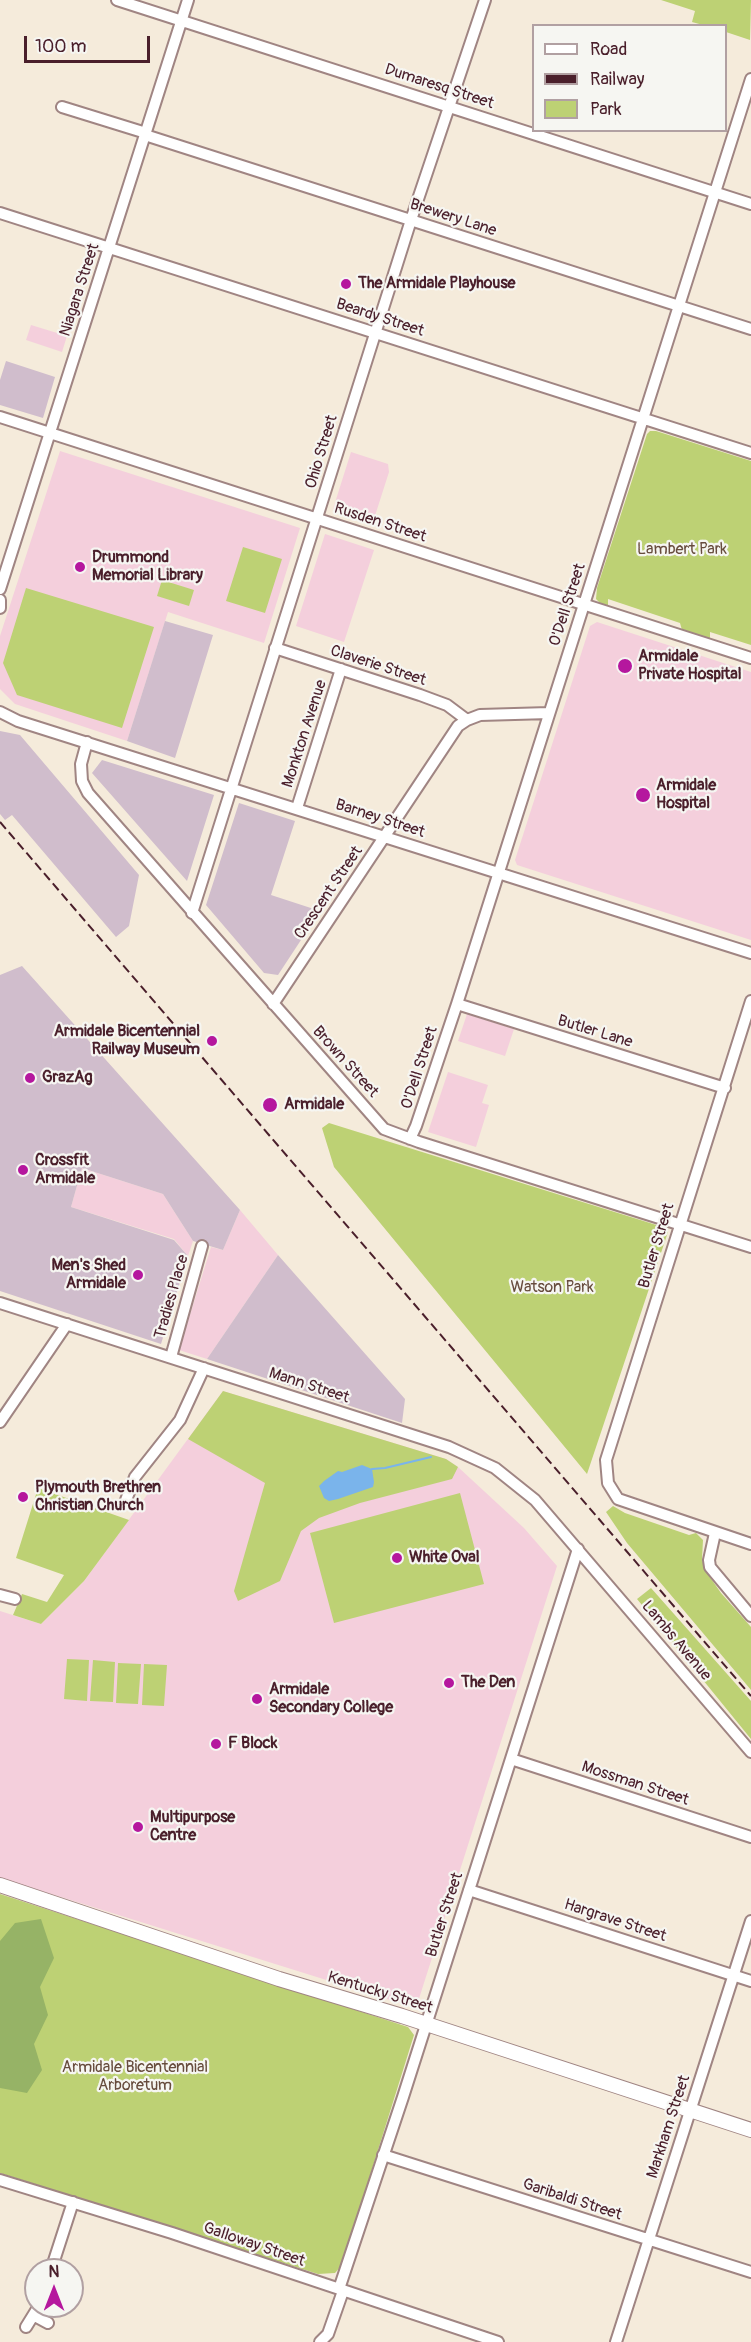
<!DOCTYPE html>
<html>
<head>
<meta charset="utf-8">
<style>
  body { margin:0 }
  #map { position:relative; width:751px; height:2342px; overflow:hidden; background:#f5ebdb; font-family:Pangolin,sans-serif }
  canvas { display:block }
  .legend { position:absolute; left:532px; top:24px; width:195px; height:108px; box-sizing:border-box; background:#f6f6f2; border:2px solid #b1a0a2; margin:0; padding:8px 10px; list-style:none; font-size:18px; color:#4a1f2b }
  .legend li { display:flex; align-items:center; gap:12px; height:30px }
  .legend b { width:30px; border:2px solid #b1a0a2 }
  .north { position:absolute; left:24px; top:2258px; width:60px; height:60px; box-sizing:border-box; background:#f6f6f2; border:2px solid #b1a0a2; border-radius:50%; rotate:0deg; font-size:16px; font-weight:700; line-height:24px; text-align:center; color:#4a1f2b }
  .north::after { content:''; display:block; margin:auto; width:21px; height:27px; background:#b5179e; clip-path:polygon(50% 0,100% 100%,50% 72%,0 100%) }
  .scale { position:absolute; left:24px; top:36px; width:126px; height:27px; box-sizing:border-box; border:3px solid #4a1f2b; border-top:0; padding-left:8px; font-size:18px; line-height:21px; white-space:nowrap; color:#4a1f2b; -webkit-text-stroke:4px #f6f6f2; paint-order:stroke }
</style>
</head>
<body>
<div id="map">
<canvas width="751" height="2342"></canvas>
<ul class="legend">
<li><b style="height:8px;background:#fff"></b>Road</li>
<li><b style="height:8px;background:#4a1f2b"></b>Railway</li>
<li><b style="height:16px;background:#bdd174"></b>Park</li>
</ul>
<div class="north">N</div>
<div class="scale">100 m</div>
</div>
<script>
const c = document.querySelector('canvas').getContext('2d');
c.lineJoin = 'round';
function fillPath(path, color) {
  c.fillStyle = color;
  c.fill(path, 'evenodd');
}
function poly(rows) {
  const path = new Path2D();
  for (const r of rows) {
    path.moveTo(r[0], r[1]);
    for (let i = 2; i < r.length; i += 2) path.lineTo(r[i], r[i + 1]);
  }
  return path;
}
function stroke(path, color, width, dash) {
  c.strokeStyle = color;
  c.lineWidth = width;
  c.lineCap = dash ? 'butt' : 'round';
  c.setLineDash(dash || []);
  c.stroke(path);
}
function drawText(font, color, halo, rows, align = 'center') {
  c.font = font + ' Pangolin,sans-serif';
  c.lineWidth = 4.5;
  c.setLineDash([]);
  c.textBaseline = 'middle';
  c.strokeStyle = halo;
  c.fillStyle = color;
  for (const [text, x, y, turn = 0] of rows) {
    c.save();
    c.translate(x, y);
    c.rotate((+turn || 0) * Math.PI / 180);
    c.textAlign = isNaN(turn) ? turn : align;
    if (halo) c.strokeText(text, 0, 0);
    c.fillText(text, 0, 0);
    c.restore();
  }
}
fillPath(poly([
  [31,325,67,336,62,352,26,340],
  [60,451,300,528,264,643,168,612,127,741,15,704,0,689,0,636],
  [351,452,388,464,389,472,373,522,333,509],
  [325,534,374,550,344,642,296,626],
  [597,622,751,672,751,940,517,865,515,860,590,626],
  [467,1014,514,1029,505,1056,458,1041],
  [448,1072,488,1085,482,1103,489,1105,476,1147,428,1132],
  [82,1168,163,1194,193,1241,188,1256,174,1239,71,1207],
  [240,1210,278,1255,207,1359,179,1350,211,1247,223,1250],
  [223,1391,446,1459,458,1467,524,1528,557,1566,416,2008,0,1878,0,1611,41,1624,84,1581]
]), '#f4cfdc');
fillPath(poly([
  [6,361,55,377,43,418,0,405,0,380],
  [165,621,213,635,175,758,127,741],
  [0,731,20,735,139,875,129,926,116,937,12,815,5,820,0,814],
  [102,760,214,795,187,881,92,773],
  [239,803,295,821,271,895,320,911,278,975,264,973,206,905],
  [22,966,240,1210,223,1250,193,1241,163,1194,82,1168,71,1207,174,1240,188,1256,161,1344,0,1291,0,975],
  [278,1255,405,1399,402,1423,207,1359]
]), '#d0bdcc');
fillPath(poly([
  [661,0,751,0,750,40,726,32,726,26,703,25,692,22,695,11],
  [650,431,656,431,751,461,751,645,710,632,710,640,682,630,680,623,608,599,608,606,600,603,596,599,597,588,647,434],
  [243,547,282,559,265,613,226,601],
  [162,580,194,590,189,606,157,596],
  [26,588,154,627,122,728,17,695,3,663],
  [329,1123,666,1228,668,1232,587,1474,334,1167,322,1128],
  [223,1391,446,1459,458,1467,452,1479,360,1503,319,1518,301,1531,280,1581,238,1601,234,1591,265,1483,188,1439],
  [38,1488,129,1520,84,1581,41,1624,13,1615,22,1594,47,1602,64,1575,16,1558],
  [460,1493,484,1584,334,1623,310,1533],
  [613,1506,625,1513,689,1535,696,1533,703,1540,702,1559,705,1570,721,1593,751,1627,751,1690,627,1543,606,1512],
  [651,1588,751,1701,751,1739,637,1599],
  [67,1659,89,1660,87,1701,64,1699],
  [93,1660,115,1662,113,1702,90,1701],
  [118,1663,141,1664,138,1704,116,1703],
  [144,1664,167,1665,164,1706,142,1705],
  [0,1894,408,2027,414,2035,342,2265,335,2273,318,2274,0,2173]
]), '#bdd174');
fillPath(poly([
  [41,1919,54,1958,40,1987,48,2015,34,2044,42,2070,27,2093,0,2088,0,1941,15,1923]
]), '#96b366');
fillPath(poly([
  [362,1465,372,1469,374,1482,373,1487,338,1499,329,1501,324,1498,319,1486,324,1481,338,1471,342,1472]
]), '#7ab4eb');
stroke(poly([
  [372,1469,385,1468,431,1457]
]), '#7ab4eb', 2);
const minor = poly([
  [117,0,751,204],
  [62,107,146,133],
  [145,135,751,329],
  [0,213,751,453],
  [0,417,751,658],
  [0,589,188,0],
  [0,600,0,608],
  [275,648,420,695,447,705,467,720],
  [0,712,18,721,751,953],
  [87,742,81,764,82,781,88,793,384,1129,419,1142,751,1247],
  [297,808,341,669],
  [192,913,411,220,485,0],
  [751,1001,606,1460,608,1483,618,1499,751,1544],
  [273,1004,458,726,467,720,480,715,549,713],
  [457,1004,725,1088],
  [410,1139,416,1126,457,1004,751,79],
  [0,1303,449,1447,495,1468,535,1500,751,1752],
  [171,1357,202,1246],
  [0,1422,67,1324],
  [126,1500,135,1477,180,1420,204,1368],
  [715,1533,709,1560,710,1567,751,1616],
  [0,1595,15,1599],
  [511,1759,751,1837],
  [469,1890,751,1981],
  [383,2155,751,2272],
  [0,2180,172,2233,498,2342],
  [51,2270,73,2202],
  [339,2289,403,2097,578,1549],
  [35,2316,48,2323],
  [26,2327,39,2306],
  [320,2342,328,2334,343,2291],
  [616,2342,751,1921]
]);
const major = poly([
  [0,1885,279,1979,402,2016,751,2130]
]);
stroke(minor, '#a08583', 14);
stroke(major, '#a08583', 16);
stroke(minor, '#fff', 10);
stroke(major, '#fff', 14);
stroke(poly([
  [0,822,751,1696]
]), '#4a1f2b', 2, [9, 4.5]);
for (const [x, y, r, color] of [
  [346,284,6,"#b5179e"],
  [80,567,6,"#b5179e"],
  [625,666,8,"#b5179e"],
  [643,795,8,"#b5179e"],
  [212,1041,6,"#b5179e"],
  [30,1078,6,"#b5179e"],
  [270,1105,8,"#b5179e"],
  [23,1170,6,"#b5179e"],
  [138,1275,6,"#b5179e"],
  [23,1497,6,"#b5179e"],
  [397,1558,6,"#b5179e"],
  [449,1683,6,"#b5179e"],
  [257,1699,6,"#b5179e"],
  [216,1744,6,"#b5179e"],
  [138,1827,6,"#b5179e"]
]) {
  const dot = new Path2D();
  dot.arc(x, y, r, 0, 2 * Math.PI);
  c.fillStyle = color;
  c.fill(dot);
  stroke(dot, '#f6f6f2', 2);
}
drawText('16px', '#4a1f2b', '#f6f6f2', [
  ["Dumaresq Street",439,87,18],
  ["Brewery Lane",453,218,18],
  ["Niagara Street",80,290,-72],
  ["Beardy Street",380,318,18],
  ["Ohio Street",322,452,-73],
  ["Rusden Street",380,523,18],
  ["O'Dell Street",568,605,-72],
  ["Claverie Street",378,666,18],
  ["Monkton Avenue",305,734,-72],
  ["Barney Street",380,819,18],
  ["Crescent Street",329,893,-56],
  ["Butler Lane",595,1032,17],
  ["Brown Street",345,1062,48],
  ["O'Dell Street",420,1068,-72],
  ["Butler Street",657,1246,-73],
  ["Tradies Place",172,1297,-74],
  ["Mann Street",309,1386,18],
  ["Lambs Avenue",676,1641,50],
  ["Mossman Street",635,1784,18],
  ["Butler Street",445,1915,-72],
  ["Hargrave Street",615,1921,18],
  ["Kentucky Street",380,1993,17],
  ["Markham Street",669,2127,-72],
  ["Garibaldi Street",572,2200,18],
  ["Galloway Street",254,2245,19]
]);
drawText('bold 16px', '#4a1f2b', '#f6f6f2', [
  ["The Armidale Playhouse",358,284],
  ["Drummond",92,558],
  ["Memorial Library",92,576],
  ["Armidale",638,657],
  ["Private Hospital",638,675],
  ["Armidale",656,786],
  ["Hospital",656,804],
  ["Armidale Bicentennial",200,1032,"right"],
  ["Railway Museum",200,1050,"right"],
  ["GrazAg",42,1078],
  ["Armidale",284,1105],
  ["Crossfit",35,1161],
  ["Armidale",35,1179],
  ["Men's Shed",126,1266,"right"],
  ["Armidale",126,1284,"right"],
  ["Plymouth Brethren",35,1488],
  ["Christian Church",35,1506],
  ["White Oval",409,1558],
  ["The Den",461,1683],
  ["Armidale",269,1690],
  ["Secondary College",269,1708],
  ["F Block",228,1744],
  ["Multipurpose",150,1818],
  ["Centre",150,1836]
], 'left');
drawText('16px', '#674c3d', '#f6f6f2', [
  ["Lambert Park",682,550],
  ["Watson Park",552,1288],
  ["Armidale Bicentennial",135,2068],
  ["Arboretum",135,2086]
]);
</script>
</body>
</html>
